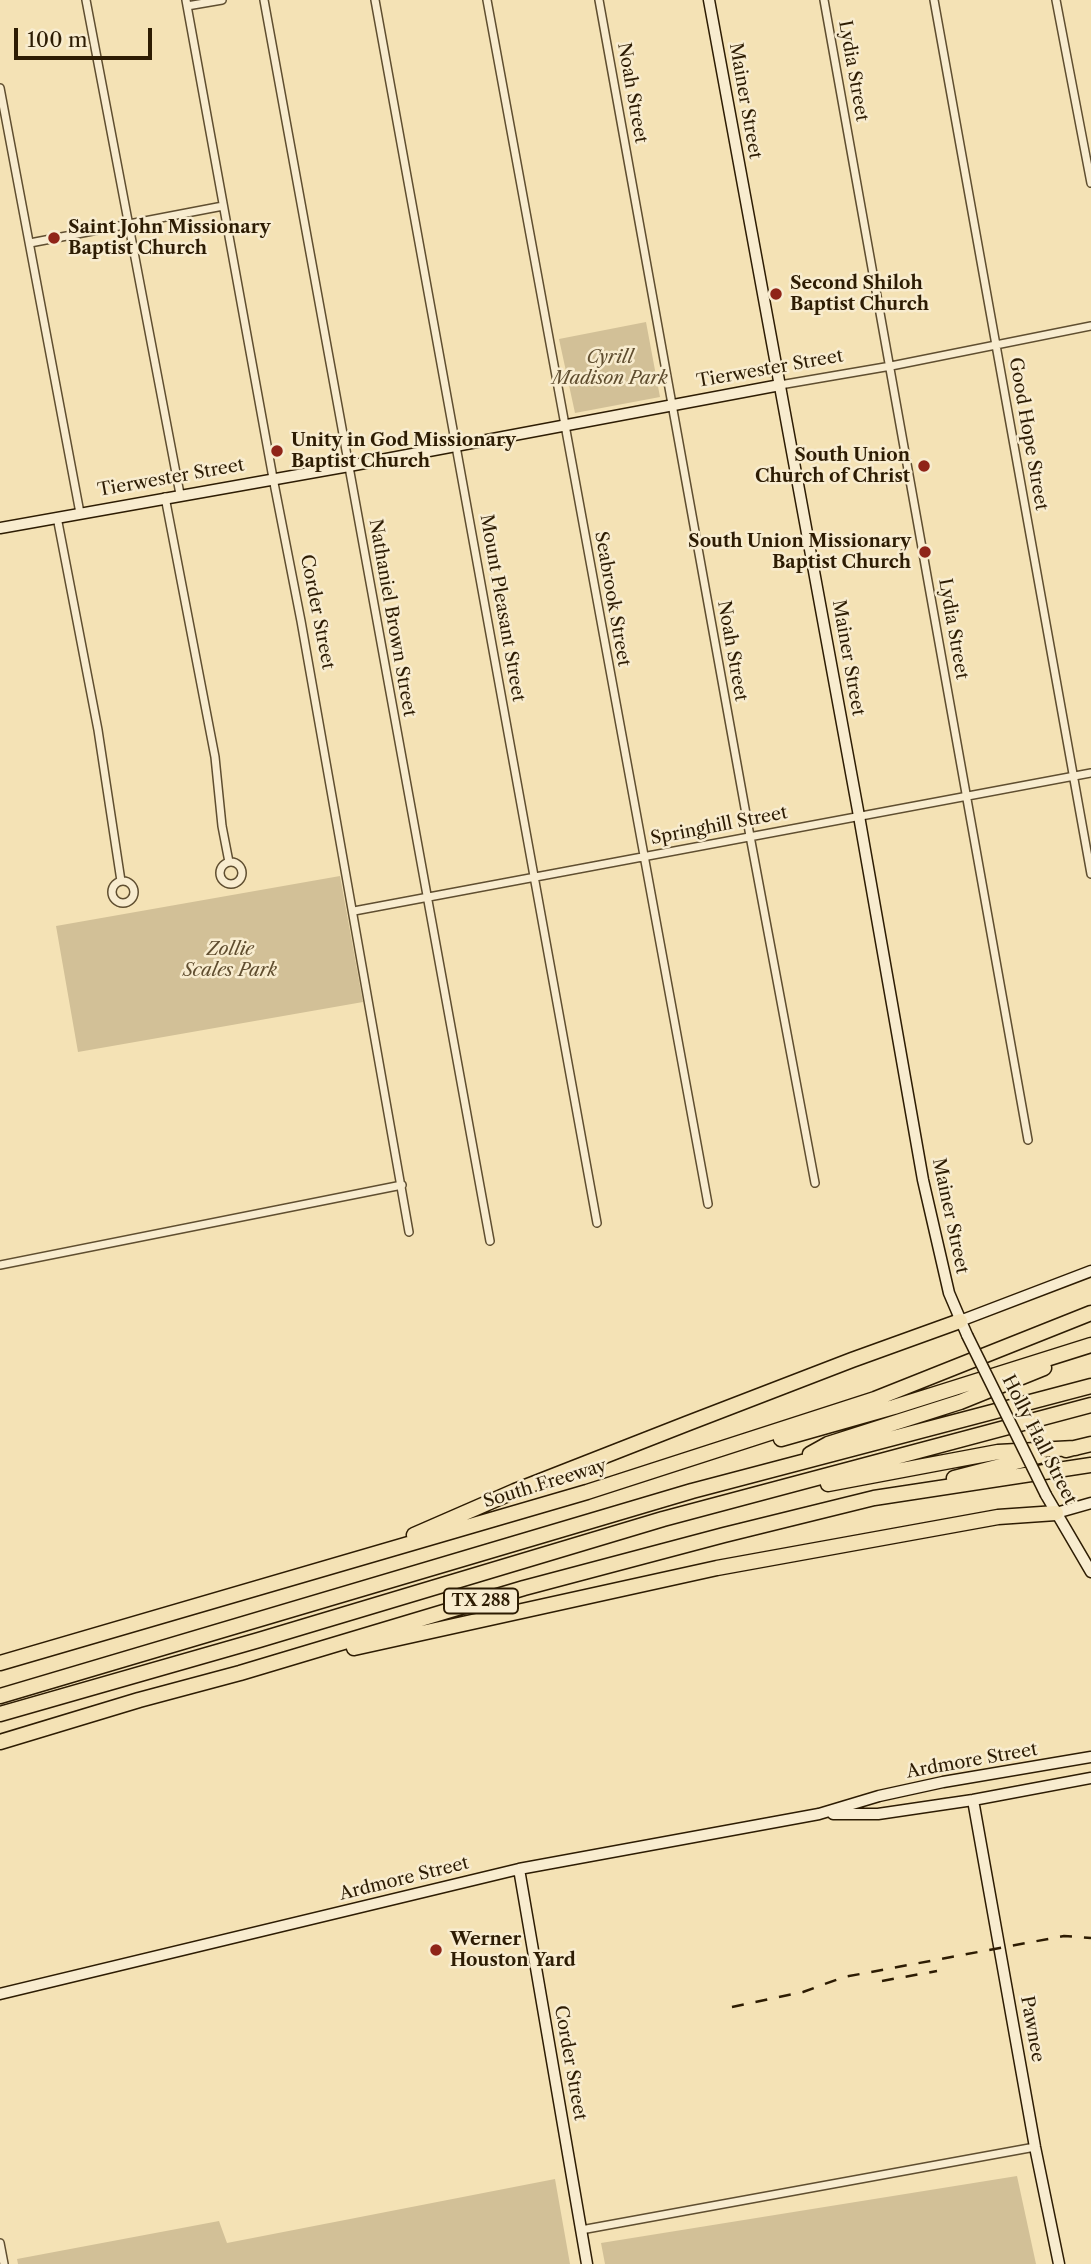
<!DOCTYPE html>
<html>
<head>
<meta charset="utf-8">
<style>
  body { margin:0 }
  #map { position:relative; width:1091px; height:2264px; overflow:hidden; background:#f4e2b5; font-family:"Libre Caslon Text",serif }
  canvas { display:block }
  .scale { position:absolute; left:14px; top:28px; width:138px; height:32px; box-sizing:border-box; border:4px solid #2d1c03; border-top:0; padding-left:9px; font-size:21px; line-height:24px; white-space:nowrap; color:#2d1c03; -webkit-text-stroke:5px #f8eccf; paint-order:stroke }
</style>
</head>
<body>
<div id="map">
<canvas width="1091" height="2264"></canvas>
<div class="scale">100 m</div>
</div>
<script>
const c = document.querySelector('canvas').getContext('2d');
c.lineJoin = 'round';
function fillPath(path, color) {
  c.fillStyle = color;
  c.fill(path, 'evenodd');
}
function poly(rows) {
  const path = new Path2D();
  for (const r of rows) {
    if (r.length === 3) {
      path.moveTo(r[0] + r[2], r[1]);
      path.arc(r[0], r[1], r[2], 0, 2 * Math.PI);
      continue;
    }
    path.moveTo(r[0], r[1]);
    for (let i = 2; i < r.length; i += 2) path.lineTo(r[i], r[i + 1]);
  }
  return path;
}
function stroke(path, color, width, dash) {
  c.strokeStyle = color;
  c.lineWidth = width;
  c.lineCap = dash ? 'butt' : 'round';
  c.setLineDash(dash || []);
  c.stroke(path);
}
function drawText(font, color, halo, rows, align = 'center') {
  c.font = font + ' "Libre Caslon Text",serif';
  c.lineWidth = 5;
  c.setLineDash([]);
  c.textBaseline = 'middle';
  c.strokeStyle = halo;
  c.fillStyle = color;
  for (const [text, x, y, turn = 0] of rows) {
    c.save();
    c.translate(x, y);
    c.rotate((+turn || 0) * Math.PI / 180);
    c.textAlign = isNaN(turn) ? turn : align;
    if (halo) c.strokeText(text, 0, 0);
    c.fillText(text, 0, 0);
    c.restore();
  }
}
fillPath(poly([
  [646,322,660,397,575,413,559,339],
  [340,876,363,1002,78,1052,56,926],
  [1017,2176,1036,2264,605,2264,601,2243],
  [555,2179,570,2264,18,2264,17,2259,219,2221,227,2243]
]), '#d2c097');
const street = poly([
  [86,0,180,494],
  [186,0,273,478,301,621,409,1232],
  [264,0,490,1241],
  [375,0,597,1223],
  [487,0,708,1204],
  [599,0,750,836,815,1183],
  [824,0,1028,1140],
  [934,0,1091,874],
  [1056,0,1091,183],
  [187,6,222,0],
  [0,88,80,513],
  [30,243,223,206],
  [780,385,891,366,1091,326],
  [165,497,215,757,222,826,229,862],
  [57,517,98,730,121,881],
  [231,873,11],
  [123,892,11],
  [354,911,1091,773],
  [0,1265,402,1185],
  [581,2230,1035,2147],
  [0,2243,4,2264]
]);
const secondary = poly([
  [709,0,859,816,923,1180,949,1293,967,1335],
  [0,528,349,466,780,385],
  [960,1321,1091,1271],
  [1046,1495,1091,1572],
  [1056,1513,1091,1503],
  [973,1800,1035,2147,1059,2264],
  [833,1814,878,1814,973,1800,1091,1778],
  [519,1869,587,2264],
  [0,1994,519,1869,819,1814,879,1796,943,1782,1091,1757]
]);
const highway = poly([
  [781,1439,894,1407,1091,1345],
  [1066,1450,1091,1444],
  [810,1454,828,1444,960,1402,1044,1368],
  [954,1478,1039,1456],
  [828,1484,998,1452,1075,1448],
  [414,1535,515,1491,686,1424,852,1360,960,1321],
  [354,1648,717,1568,998,1517,1056,1513],
  [0,1663,587,1492,875,1399,1091,1313],
  [0,1696,692,1491,1091,1386],
  [0,1714,259,1640,663,1519,1091,1405],
  [0,1742,139,1700,240,1673,524,1588,724,1535,874,1498,1091,1465]
]);
stroke(street, '#5f4e30', 10);
stroke(secondary, '#2d1c03', 13);
stroke(highway, '#2d1c03', 17);
stroke(street, '#f8eccf', 7);
stroke(secondary, '#f8eccf', 10);
stroke(highway, '#f4e2b5', 14);
stroke(poly([
  [882,1981,937,1971],
  [732,2007,803,1992,844,1977,1064,1936,1091,1938]
]), '#2d1c03', 2.5, [12, 12]);
const secondaryBridge = poly([
  [967,1335,1046,1495]
]);
stroke(secondaryBridge, '#2d1c03', 13, []);
stroke(secondaryBridge, '#f8eccf', 10);
for (const [x, y, r, color] of [
  [54,238,7,"#8f2418"],
  [776,294,7,"#8f2418"],
  [277,451,7,"#8f2418"],
  [924,466,7,"#8f2418"],
  [925,552,7,"#8f2418"],
  [436,1950,7,"#8f2418"]
]) {
  const dot = new Path2D();
  dot.arc(x, y, r, 0, 2 * Math.PI);
  c.fillStyle = color;
  c.fill(dot);
  stroke(dot, '#f8eccf', 2.5);
}
for (const [x, y, w] of [
  [481,1601,74]
]) {
  const box = new Path2D();
  box.roundRect(x - w / 2, y - 12.5, w, 25, 5);
  c.fillStyle = '#f8eccf';
  c.fill(box);
  stroke(box, '#2d1c03', 2);
}
drawText('bold 16px', '#2d1c03', null, [
  ["TX 288",481,1601]
]);
drawText('18px', '#2d1c03', '#f8eccf', [
  ["Lydia Street",853,71,80],
  ["Noah Street",632,93,80],
  ["Mainer Street",745,101,80],
  ["Tierwester Street",770,369,-10],
  ["Good Hope Street",1028,434,80],
  ["Tierwester Street",171,478,-10],
  ["Seabrook Street",612,599,80],
  ["Mount Pleasant Street",502,608,80],
  ["Corder Street",317,612,79],
  ["Nathaniel Brown Street",392,618,80],
  ["Lydia Street",953,629,80],
  ["Noah Street",732,651,80],
  ["Mainer Street",848,658,80],
  ["Springhill Street",719,826,-11],
  ["Mainer Street",950,1216,78],
  ["Holly Hall Street",1039,1440,63],
  ["South Freeway",545,1484,-17],
  ["Ardmore Street",972,1761,-10],
  ["Ardmore Street",404,1879,-14],
  ["Pawnee",1032,2029,80],
  ["Corder Street",570,2063,80]
]);
drawText('bold 18px', '#2d1c03', '#f8eccf', [
  ["Saint John Missionary",68,228],
  ["Baptist Church",68,249],
  ["Second Shiloh",790,284],
  ["Baptist Church",790,305],
  ["Unity in God Missionary",291,441],
  ["Baptist Church",291,462],
  ["South Union",910,456,"right"],
  ["Church of Christ",910,477,"right"],
  ["South Union Missionary",911,542,"right"],
  ["Baptist Church",911,563,"right"],
  ["Werner",450,1940],
  ["Houston Yard",450,1961]
], 'left');
drawText('italic 18px', '#5f4d2f', '#f8eccf', [
  ["Cyrill",610,358],
  ["Madison Park",610,379],
  ["Zollie",230,950],
  ["Scales Park",230,971]
]);
</script>
</body>
</html>
